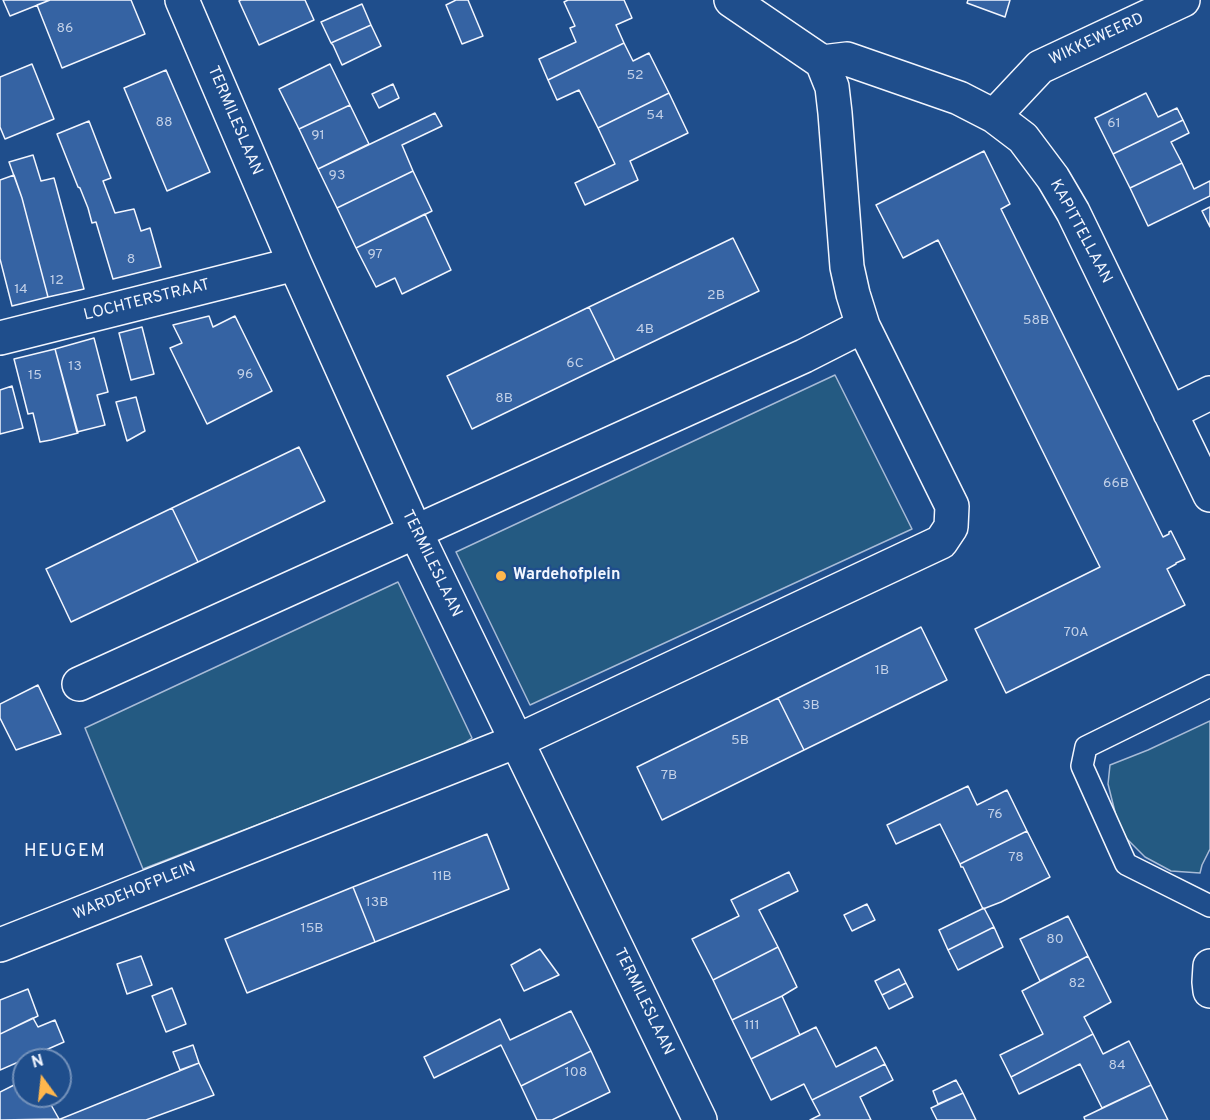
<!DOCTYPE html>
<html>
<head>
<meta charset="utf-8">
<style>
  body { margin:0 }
  #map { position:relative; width:1210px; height:1120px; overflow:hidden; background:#1f4e8c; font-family:Overpass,sans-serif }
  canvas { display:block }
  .north { position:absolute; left:12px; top:1048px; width:60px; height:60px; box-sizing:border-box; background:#1f4e8c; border:2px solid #7391ba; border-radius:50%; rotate:345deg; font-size:16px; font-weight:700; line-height:24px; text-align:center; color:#f2f6ff }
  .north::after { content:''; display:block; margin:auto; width:21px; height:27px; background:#ffb74d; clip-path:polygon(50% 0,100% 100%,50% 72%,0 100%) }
</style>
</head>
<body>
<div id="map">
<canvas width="1210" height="1120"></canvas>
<div class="north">N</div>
</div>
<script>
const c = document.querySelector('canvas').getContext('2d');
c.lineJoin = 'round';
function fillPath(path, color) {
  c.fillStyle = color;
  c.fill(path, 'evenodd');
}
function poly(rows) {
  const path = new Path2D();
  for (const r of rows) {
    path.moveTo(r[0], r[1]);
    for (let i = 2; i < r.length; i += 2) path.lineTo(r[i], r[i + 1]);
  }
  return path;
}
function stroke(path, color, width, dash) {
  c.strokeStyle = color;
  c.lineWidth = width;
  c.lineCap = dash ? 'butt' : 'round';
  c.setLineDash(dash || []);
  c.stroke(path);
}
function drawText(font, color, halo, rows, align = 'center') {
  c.font = font + ' Overpass,sans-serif';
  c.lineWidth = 4.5;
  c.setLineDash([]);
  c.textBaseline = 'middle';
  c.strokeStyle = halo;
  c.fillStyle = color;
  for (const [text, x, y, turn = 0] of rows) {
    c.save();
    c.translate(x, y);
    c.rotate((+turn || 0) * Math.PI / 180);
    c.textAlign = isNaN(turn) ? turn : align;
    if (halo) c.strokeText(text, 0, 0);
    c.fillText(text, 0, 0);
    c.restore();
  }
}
const green = poly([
  [835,375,912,529,530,705,456,552,835,375],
  [398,582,472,738,459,747,143,869,85,728,398,582],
  [1210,721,1210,849,1202,865,1200,873,1171,871,1145,857,1120,832,1108,784,1110,765,1148,750,1210,721]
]);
fillPath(green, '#245a82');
stroke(green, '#a8bbd7', 1.5);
const building = poly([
  [3,0,50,0,10,16,3,0],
  [50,0,131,0,145,34,62,68,37,5,50,0],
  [241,0,305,0,314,20,259,45,239,1,241,0],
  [456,0,468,0,483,36,462,44,446,5,456,0],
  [568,0,624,0,632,18,616,25,624,43,548,80,539,59,576,42,570,28,575,26,564,2,568,0],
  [968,0,1010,0,1005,17,967,3,968,0],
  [362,4,371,25,331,43,321,22,362,4],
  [371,25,381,46,342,65,333,45,331,43,371,25],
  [624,43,633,61,649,53,669,93,598,128,579,90,557,100,548,80,624,43],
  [32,64,54,119,5,139,0,127,0,77,32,64],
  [330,64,350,105,299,129,279,89,330,64],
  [166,70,210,172,167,191,124,88,166,70],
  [393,84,399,98,379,108,372,94,393,84],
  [669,93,688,133,630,161,638,180,585,205,575,183,615,164,598,128,669,93],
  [1146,93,1158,117,1177,108,1183,120,1113,154,1095,118,1146,93],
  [350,105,369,144,318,169,299,129,350,105],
  [435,113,442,126,402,145,413,171,337,208,318,169,435,113],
  [1183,120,1189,133,1171,142,1182,163,1130,188,1113,154,1183,120],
  [89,121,111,178,103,181,115,213,134,209,141,231,150,228,161,267,113,279,96,222,92,223,88,208,80,188,78,187,57,134,89,121],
  [984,151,1010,204,1001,209,1163,537,1169,534,1169,532,1171,531,1185,559,1176,563,1176,564,1167,569,1185,605,1006,693,975,629,1100,567,938,240,903,258,876,205,984,151],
  [33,155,41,181,54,178,84,289,48,297,22,198,9,162,33,155],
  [1182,163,1194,189,1210,181,1210,196,1148,226,1130,188,1182,163],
  [413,171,432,211,356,248,337,208,413,171],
  [14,175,22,198,48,297,12,306,0,259,0,180,14,175],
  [1210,207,1210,227,1202,211,1210,207],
  [425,214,451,270,402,294,395,278,376,287,356,248,425,214],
  [733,238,759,291,615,360,589,307,733,238],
  [589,307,615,360,472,429,447,376,589,307],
  [209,316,213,327,235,316,272,391,207,424,170,348,182,343,173,325,209,316],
  [142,327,154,374,131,380,119,333,142,327],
  [94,338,108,392,97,395,105,425,77,432,55,349,94,338],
  [55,349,78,433,51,440,40,442,33,413,28,414,14,359,55,349],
  [12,386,23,428,0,434,0,390,12,386],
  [136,397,145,431,127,441,116,402,136,397],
  [299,447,325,501,198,562,172,508,299,447],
  [172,508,198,562,71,622,46,569,172,508],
  [921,627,947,680,804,750,778,698,921,627],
  [38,685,61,734,16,750,0,718,0,704,38,685],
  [778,698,804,750,662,820,637,767,778,698],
  [968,786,977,805,1007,790,1027,831,960,864,940,824,896,844,887,825,968,786],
  [1027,831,1050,877,1001,902,983,909,963,867,961,867,960,864,1027,831],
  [487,834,509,889,375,942,353,887,487,834],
  [789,872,798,891,759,910,778,947,713,980,692,939,739,916,731,900,789,872],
  [353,887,375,942,247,993,225,939,353,887],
  [867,904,875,920,852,931,844,915,867,904],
  [984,908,994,927,948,950,939,930,984,908],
  [1068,916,1088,956,1040,981,1020,939,1068,916],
  [994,927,1003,947,958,970,948,950,994,927],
  [778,947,797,987,782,996,732,1020,713,980,778,947],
  [540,949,559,975,524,991,511,965,540,949],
  [141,956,152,985,127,994,117,964,141,956],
  [1088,956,1111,1002,1084,1017,1093,1034,1011,1077,1000,1055,1043,1034,1022,991,1088,956],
  [899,969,906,983,882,995,875,981,899,969],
  [906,983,913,997,889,1009,882,995,906,983],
  [172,988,186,1024,166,1032,152,996,172,988],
  [28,989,38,1016,0,1034,0,1000,28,989],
  [782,996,800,1035,751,1059,732,1020,782,996],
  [571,1011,591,1051,521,1086,501,1045,434,1078,424,1057,500,1019,510,1040,571,1011],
  [33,1018,38,1027,55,1020,64,1042,0,1070,0,1034,33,1018],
  [816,1027,836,1067,876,1047,885,1064,812,1100,804,1084,771,1100,751,1059,816,1027],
  [1093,1034,1103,1054,1129,1041,1151,1085,1102,1108,1080,1064,1019,1094,1011,1077,1093,1034],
  [193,1045,199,1063,180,1070,173,1052,193,1045],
  [591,1051,610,1092,552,1120,537,1120,521,1086,591,1051],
  [199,1063,214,1095,146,1120,58,1120,199,1063],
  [885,1064,893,1080,860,1097,871,1120,810,1120,820,1115,812,1100,885,1064],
  [24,1080,24,1096,46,1096,59,1119,0,1120,0,1092,24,1080],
  [956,1080,963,1093,938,1104,933,1091,956,1080],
  [1151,1085,1168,1120,1085,1120,1084,1117,1151,1085],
  [963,1093,976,1120,937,1120,931,1108,963,1093]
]);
fillPath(building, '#3563a3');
stroke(building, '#f2f6ff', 1.5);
const lane = poly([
  [1210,686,1086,747,1082,766,1126,864,1210,906]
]);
const street = poly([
  [182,0,295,264,415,531,700,1120],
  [822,62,847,59,959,98,994,116,1023,138,1053,178,1073,212,1210,495],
  [994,116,1040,67,1183,0],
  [0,338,295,264],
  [1170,413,1210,393],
  [79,684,804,356,863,326],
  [0,945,517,741,941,542,951,527,952,506,863,326,853,294,847,267,835,113,832,87,822,62,731,0],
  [1210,966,1209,982,1210,991]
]);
stroke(lane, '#f2f6ff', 24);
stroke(street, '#f2f6ff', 36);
stroke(lane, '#1f4e8c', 21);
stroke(street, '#1f4e8c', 33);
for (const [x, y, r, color] of [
  [501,576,6,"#ffb74d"]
]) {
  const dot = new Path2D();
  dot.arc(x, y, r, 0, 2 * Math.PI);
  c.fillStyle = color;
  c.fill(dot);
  stroke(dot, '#1f4e8c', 2);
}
drawText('14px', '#c3d1e8', null, [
  ["86",65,29],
  ["52",635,76],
  ["54",655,116],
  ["88",164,123],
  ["61",1114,124],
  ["91",318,136],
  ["93",337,176],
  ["97",375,255],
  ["8",131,260],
  ["12",57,281],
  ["14",21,290],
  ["2B",716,296],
  ["58B",1036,321],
  ["4B",645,330],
  ["6C",575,364],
  ["13",75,367],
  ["96",245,375],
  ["15",35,376],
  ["8B",504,399],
  ["66B",1116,484],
  ["70A",1076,633],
  ["1B",882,671],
  ["3B",811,706],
  ["5B",740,741],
  ["7B",669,776],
  ["76",995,815],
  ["78",1016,858],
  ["11B",442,877],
  ["13B",377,903],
  ["15B",312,929],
  ["80",1055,940],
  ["82",1077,984],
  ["111",752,1026],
  ["84",1117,1066],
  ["108",576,1073]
]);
drawText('16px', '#f2f6ff', '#1f4e8c', [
  ["WIKKEWEERD",1097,40,-25],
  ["TERMILESLAAN",234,121,67],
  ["KAPITTELLAAN",1080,232,62],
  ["LOCHTERSTRAAT",147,301,-14],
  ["TERMILESLAAN",431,564,64],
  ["WARDEHOFPLEIN",135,892,-22],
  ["TERMILESLAAN",643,1002,64]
]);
drawText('bold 16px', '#f2f6ff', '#1f4e8c', [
  ["Wardehofplein",513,576]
], 'left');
c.letterSpacing = '1.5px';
drawText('18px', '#f2f6ff', '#1f4e8c', [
  ["HEUGEM",65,852]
]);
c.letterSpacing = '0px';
</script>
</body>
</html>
